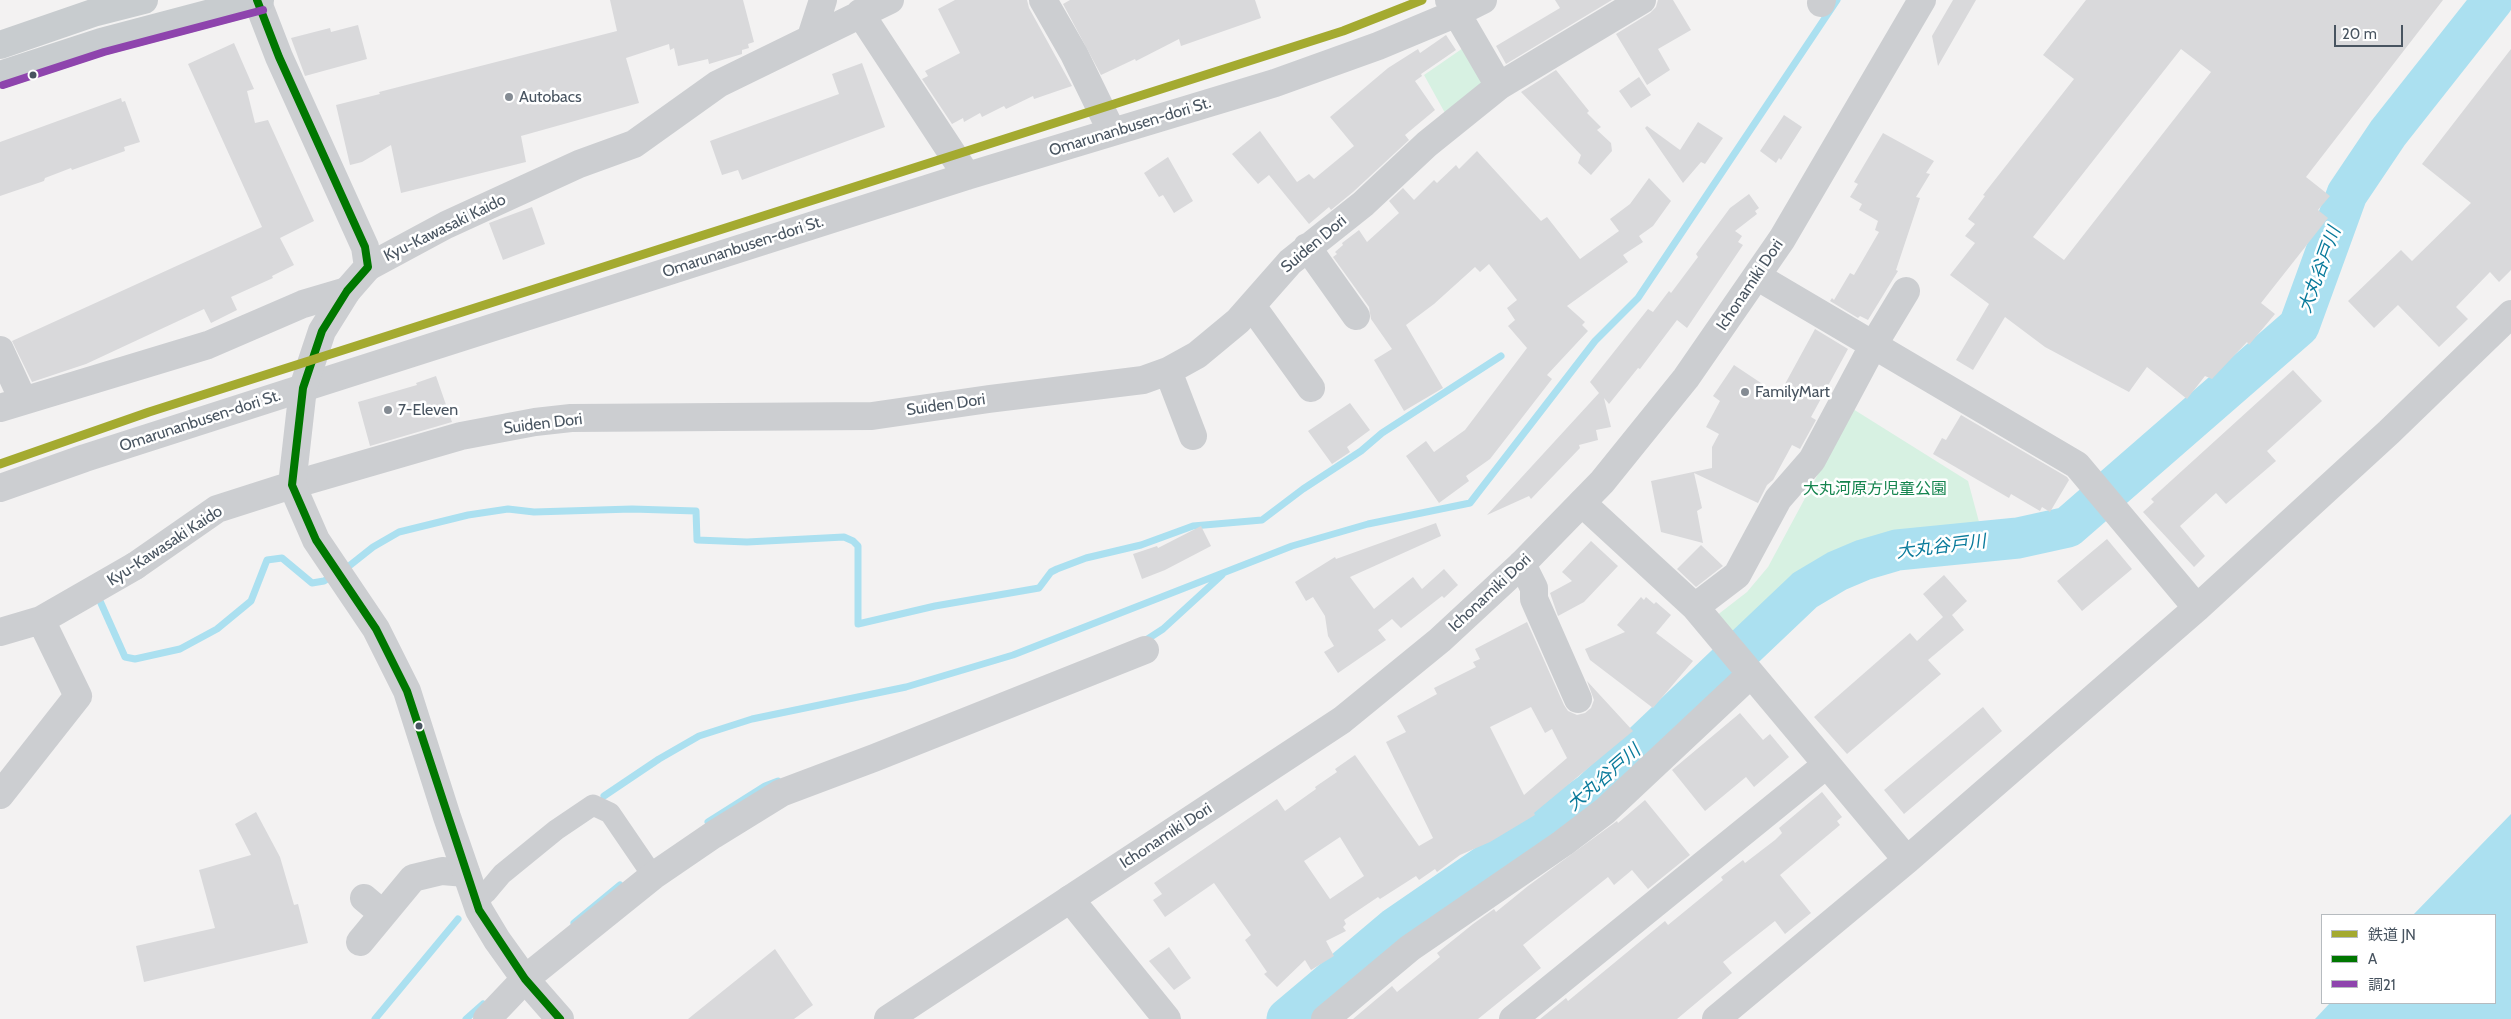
<!DOCTYPE html>
<html>
<head>
<meta charset="utf-8">
<style>
  body { margin:0 }
  #map { position:relative; width:2511px; height:1019px; overflow:hidden; background:#f3f2f2; font-family:Cabin,"Noto Sans JP",sans-serif }
  canvas { display:block }
  .legend { position:absolute; left:2321px; top:914px; width:175px; height:90px; box-sizing:border-box; background:#fff; border:1px solid #b6bbbf; margin:0; padding:6px 9px; list-style:none; font-size:15px; color:#485460 }
  .legend li { display:flex; align-items:center; gap:10px; height:25px }
  .legend b { width:25px; border:1px solid #b6bbbf }
  .scale { position:absolute; left:2334px; top:25px; width:69px; height:22px; box-sizing:border-box; border:2px solid #485460; border-top:0; padding-left:6px; font-size:15px; line-height:18px; white-space:nowrap; color:#485460; -webkit-text-stroke:4px #fff; paint-order:stroke }
</style>
</head>
<body>
<div id="map">
<canvas width="2511" height="1019"></canvas>
<ul class="legend">
<li><b style="height:6px;background:#a4aa30"></b>鉄道 JN</li>
<li><b style="height:6px;background:#070"></b>A</li>
<li><b style="height:6px;background:#8e44ad"></b>調21</li>
</ul>
<div class="scale">20 m</div>
</div>
<script>
const c = document.querySelector('canvas').getContext('2d');
c.lineJoin = 'round';
function fillPath(path, color) {
  c.fillStyle = color;
  c.fill(path, 'evenodd');
}
function poly(rows) {
  const path = new Path2D();
  for (const r of rows) {
    path.moveTo(r[0], r[1]);
    for (let i = 2; i < r.length; i += 2) path.lineTo(r[i], r[i + 1]);
  }
  return path;
}
function stroke(path, color, width, dash) {
  c.strokeStyle = color;
  c.lineWidth = width;
  c.lineCap = dash ? 'butt' : 'round';
  c.setLineDash(dash || []);
  c.stroke(path);
}
function drawText(font, color, halo, rows, align = 'center') {
  c.font = font + ' Cabin,"Noto Sans JP",sans-serif';
  c.lineWidth = 5;
  c.setLineDash([]);
  c.textBaseline = 'middle';
  c.strokeStyle = halo;
  c.fillStyle = color;
  for (const [text, x, y, turn = 0] of rows) {
    c.save();
    c.translate(x, y);
    c.rotate((+turn || 0) * Math.PI / 180);
    c.textAlign = isNaN(turn) ? turn : align;
    if (halo) c.strokeText(text, 0, 0);
    c.fillText(text, 0, 0);
    c.restore();
  }
}
fillPath(poly([
  [1466,46,1483,83,1445,113,1424,75],
  [1853,409,1968,481,1982,533,1902,541,1864,551,1829,567,1792,592,1740,640,1716,616,1747,592,1768,567]
]), '#d7f1e2');
fillPath(poly([
  [2511,814,2511,1019,2315,1019,2330,1003,2495,1003,2495,915,2413,915]
]), '#abe0f0');
stroke(poly([
  [344,570,373,547,399,532,468,515,508,509,534,512,632,509,696,511,697,540,747,542,844,537,853,541,858,546,858,624,935,606,1039,588,1051,572,1057,569,1086,558,1141,545,1193,526,1262,520,1303,489,1361,451,1382,433,1501,356],
  [100,601,125,657,135,659,180,649,217,629,251,601,267,560,282,558,312,583,324,581,334,575],
  [1143,642,1163,629,1222,575],
  [604,796,659,759,699,736,752,719,906,687,1013,655,1292,546,1368,524,1470,503,1595,341,1638,298,1837,0],
  [708,822,765,786,778,781],
  [574,923,620,885],
  [375,1019,458,919],
  [466,1019,483,1004]
]), '#abe0f0', 7);
stroke(poly([
  [1287,1019,1395,928,1590,794,1805,590,1837,571,1863,560,1897,550,2018,538,2068,527,2299,326,2347,194,2388,133,2493,0]
]), '#abe0f0', 41);
fillPath(poly([
  [610,0,743,0,754,42,748,44,749,48,742,50,742,54,709,64,708,59,678,66,674,48,670,50,669,44,626,58,639,103,521,136,526,162,401,193,391,145,362,162,350,165,336,105,380,94,379,92,617,31],
  [955,0,1027,0,1029,8,1072,86,1034,99,1033,96,1006,109,1004,106,982,117,980,113,964,122,963,118,952,124,922,79,928,76,925,71,960,53,938,9],
  [1070,0,1255,0,1261,18,1181,46,1179,39,1136,61,1135,59,1101,75,1063,4],
  [1555,0,1612,0,1506,64,1496,46,1560,8],
  [1658,0,1673,0,1691,30,1658,49,1670,70,1647,85,1616,34,1650,13,1656,7],
  [1953,0,1976,0,1938,66,1932,36],
  [2086,0,2443,0,2306,177,2330,196,2318,210,2328,218,2261,303,2275,314,2249,345,2247,342,2212,379,2205,376,2187,399,2147,367,2129,392,2045,347,2005,317,1973,370,1956,360,1989,304,1950,275,1975,243,1965,236,1975,224,1968,219,1985,196,1983,195,2074,79,2043,55],
  [2181,49,2211,72,2064,260,2033,237],
  [358,25,367,59,305,76,291,38,330,28,331,32],
  [1446,35,1456,50,1421,74,1422,76,1415,81,1435,110,1405,135,1409,140,1353,192,1331,210,1329,207,1309,224,1269,175,1258,184,1232,154,1260,131,1297,182,1309,174,1314,179,1354,146,1330,117,1388,68,1418,49,1420,53],
  [234,43,254,89,247,91,255,123,268,120,314,221,280,238,294,265,272,276,273,278,231,297,237,310,211,323,204,309,86,364,32,382,12,341,262,227,188,64],
  [2511,49,2511,270,2499,282,2490,272,2456,307,2468,319,2439,347,2398,305,2374,328,2348,301,2401,250,2412,261,2471,203,2422,164],
  [862,63,885,127,742,180,738,170,722,175,710,141,839,94,832,74],
  [1556,70,1589,111,1587,113,1601,127,1597,130,1611,143,1612,151,1591,175,1578,163,1581,155,1521,92],
  [1639,77,1651,95,1631,108,1619,91],
  [121,98,122,102,125,101,140,142,124,147,125,151,72,170,71,168,45,178,44,181,0,196,0,142],
  [1784,115,1802,127,1781,160,1779,158,1776,163,1760,151],
  [1698,122,1723,138,1705,164,1701,162,1683,183,1645,128,1647,126,1680,150],
  [1883,133,1934,161,1926,173,1930,174,1916,197,1920,198,1896,270,1898,271,1868,320,1860,316,1858,318,1830,301,1832,298,1834,300,1850,273,1854,275,1879,232,1875,230,1878,221,1859,210,1862,204,1850,197,1858,184,1854,182],
  [1477,151,1541,221,1547,217,1580,259,1619,231,1610,219,1630,204,1649,178,1671,201,1653,226,1639,236,1643,242,1623,255,1628,262,1567,306,1585,322,1582,325,1588,331,1547,375,1552,379,1490,459,1466,476,1469,481,1439,503,1406,456,1426,441,1434,452,1465,430,1527,348,1508,326,1515,320,1507,308,1517,300,1489,264,1480,272,1475,267,1434,304,1406,325,1443,388,1404,411,1374,360,1392,349,1371,319,1369,307,1333,257,1337,254,1335,252,1343,245,1342,243,1359,230,1367,242,1399,213,1389,201,1403,188,1414,200,1434,180,1437,183,1456,165,1459,169],
  [1168,157,1193,201,1174,213,1163,195,1159,197,1144,173],
  [1749,194,1759,208,1755,211,1757,214,1735,231,1742,236,1738,242,1743,245,1687,328,1677,320,1640,369,1638,368,1609,404,1604,398,1611,427,1596,430,1598,440,1579,445,1580,448,1531,499,1529,496,1487,515,1599,393,1590,382,1648,309,1653,312,1669,291,1671,293,1698,257,1696,254,1730,208],
  [532,207,545,244,503,260,489,223],
  [1815,329,1848,349,1811,417,1816,420,1800,449,1792,445,1773,480,1767,485,1758,503,1694,473,1702,508,1697,511,1703,543,1661,532,1651,481,1712,468,1712,447,1719,434,1706,427,1720,401,1713,396,1734,365,1779,395],
  [2293,370,2322,401,2267,451,2276,461,2226,504,2216,493,2180,526,2205,556,2194,567,2143,512,2154,502,2151,499],
  [436,376,452,422,370,446,358,402,417,385,416,383],
  [1350,403,1370,430,1347,447,1350,452,1332,464,1308,431],
  [1961,415,2067,477,2069,480,2050,512,2042,507,2040,511,2011,494,2009,498,1933,454,1942,438,1946,440],
  [1436,523,1441,536,1350,577,1374,609,1413,577,1422,589,1444,569,1458,585,1444,598,1442,596,1401,628,1392,619,1378,630,1386,640,1338,673,1324,652,1334,646,1328,636,1325,616,1313,597,1306,601,1295,582,1335,557,1336,559],
  [1201,526,1211,546,1165,570,1142,579,1133,554,1157,546,1158,548],
  [2107,539,2132,569,2082,611,2057,581],
  [1591,541,1618,566,1584,602,1558,616,1550,593,1572,581,1562,572],
  [1701,545,1723,566,1696,587,1677,569],
  [1944,575,1967,601,1952,615,1964,630,1928,660,1941,674,1847,754,1814,717,1910,633,1917,641,1943,617,1923,594],
  [1641,597,1644,600,1646,597,1654,604,1656,602,1671,615,1656,633,1693,661,1653,708,1590,660,1585,649,1625,632,1617,625],
  [1527,622,1564,705,1568,711,1577,715,1585,713,1591,708,1594,700,1587,681,1633,731,1534,813,1535,815,1490,842,1460,855,1437,872,1435,869,1419,880,1416,876,1380,899,1378,897,1344,920,1346,924,1343,927,1346,931,1326,941,1334,956,1311,970,1305,960,1277,987,1264,974,1267,972,1245,940,1251,935,1214,883,1165,917,1153,900,1162,894,1154,883,1277,799,1285,811,1316,789,1315,787,1337,772,1335,769,1355,755,1419,846,1433,838,1386,742,1406,732,1397,716,1437,694,1434,688,1476,667,1473,662,1480,659,1475,649],
  [1531,707,1545,733,1552,729,1567,758,1524,795,1490,727],
  [1340,837,1364,876,1330,899,1304,861],
  [1983,707,2002,731,1904,814,1884,790],
  [1740,713,1763,740,1770,734,1789,757,1754,787,1746,777,1705,811,1672,770],
  [1822,792,1842,817,1837,821,1840,825,1780,875,1811,913,1785,934,1775,921,1723,962,1732,973,1677,1019,1540,1019,1566,998,1568,1001,1665,921,1668,925,1723,880,1721,877,1743,860,1745,863,1775,840,1782,833,1779,828],
  [1645,800,1690,855,1648,889,1632,870,1614,885,1608,877,1523,945,1541,968,1478,1019,1353,1019,1392,986,1397,992,1440,957,1437,953,1473,924,1494,909,1496,912,1528,886,1617,821,1618,823],
  [256,812,280,857,294,905,298,904,308,943,144,982,136,946,215,928,199,870,251,855,235,824],
  [1169,947,1191,978,1174,990,1149,961],
  [775,949,813,1005,794,1019,688,1019]
]), '#d9d9db');
stroke(poly([
  [486,893,502,874,556,830,593,805,610,813,653,876]
]), '#ccced1', 21);
stroke(poly([
  [1043,0,1074,54,1112,132],
  [1449,0,1499,86],
  [1821,3,1822,0],
  [860,13,967,176],
  [811,37,823,0],
  [1307,247,1356,316],
  [368,267,446,225,579,164,634,144,718,84,890,0],
  [1758,277,2077,465,2197,608],
  [1252,306,1311,388],
  [0,350,23,400],
  [1168,371,1193,436],
  [0,408,208,345,303,304,347,291],
  [292,485,461,436,535,422,571,418,872,416,989,399,1143,380,1168,371,1197,355,1238,321,1290,262,1363,204,1427,144,1499,86,1642,0],
  [0,488,85,458,303,388,967,176,1275,83,1378,46,1457,13,1483,0],
  [1582,503,1695,607,1907,860],
  [1522,564,1534,588,1534,599,1578,699],
  [1695,607,1737,575,1778,499,1812,460,1874,344,1906,291],
  [0,632,41,620,135,566],
  [0,795,78,696,41,620],
  [364,898,383,914],
  [1070,899,1167,1019],
  [360,942,413,878,442,871,466,873],
  [487,1019,525,979,653,876,713,835,781,793,874,758,1145,650],
  [1325,1019,1410,948,1563,843,1605,811,1751,674],
  [1513,1019,1826,765],
  [1716,1019,1907,860,2197,608,2389,432,2511,314]
]), '#ccced1', 28);
stroke(poly([
  [257,0,279,57,365,247,368,267,347,291,322,331,303,388,292,485,316,540,376,629,407,691,447,817,479,910,497,940,525,979,560,1019],
  [135,566,217,509,292,485],
  [888,1019,1342,720,1440,640,1522,564,1602,482,1686,378,1782,239,1922,0]
]), '#ccced1', 28);
stroke(poly([
  [0,45,93,13,144,0],
  [0,75,101,42,260,0]
]), '#c8cccf', 28);
stroke(poly([
  [257,0,279,57,365,247,368,267,347,291,322,331,303,388,292,485,316,540,376,629,407,691,479,910,525,979,560,1019]
]), '#070', 8);
stroke(poly([
  [3,85,104,52,263,10]
]), '#8e44ad', 8);
stroke(poly([
  [0,464,149,412,1343,31,1422,0]
]), '#a4aa30', 9);
for (const [x, y, r, color] of [
  [33,75,4.5,"#485460"],
  [509,97,5,"#848b93"],
  [1745,392,5,"#848b93"],
  [388,410,5,"#848b93"],
  [419,726,4.5,"#485460"]
]) {
  const dot = new Path2D();
  dot.arc(x, y, r, 0, 2 * Math.PI);
  c.fillStyle = color;
  c.fill(dot);
  stroke(dot, '#fff', 2);
}
drawText('16px', '#485460', '#fff', [
  ["Autobacs",519,97],
  ["FamilyMart",1755,392],
  ["7-Eleven",398,410]
], 'left');
drawText('16px', '#485460', '#fff', [
  ["Omarunanbusen-dori St.",1130,127,-17],
  ["Kyu-Kawasaki Kaido",445,228,-26],
  ["Suiden Dori",1314,244,-40],
  ["Omarunanbusen-dori St.",743,247,-18],
  ["Ichonamiki Dori",1750,285,-56],
  ["Suiden Dori",946,405,-8],
  ["Omarunanbusen-dori St.",200,421,-18],
  ["Suiden Dori",543,424,-7],
  ["Kyu-Kawasaki Kaido",165,546,-33],
  ["Ichonamiki Dori",1490,593,-43],
  ["Ichonamiki Dori",1166,836,-33]
]);
drawText('16px', '#15854f', '#fff', [
  ["大丸河原方児童公園",1875,489]
]);
drawText('italic 18px', '#097a9b', '#fff', [
  ["大丸谷戸川",2320,270,-70],
  ["大丸谷戸川",1941,547,-7],
  ["大丸谷戸川",1604,778,-41]
]);
</script>
</body>
</html>
